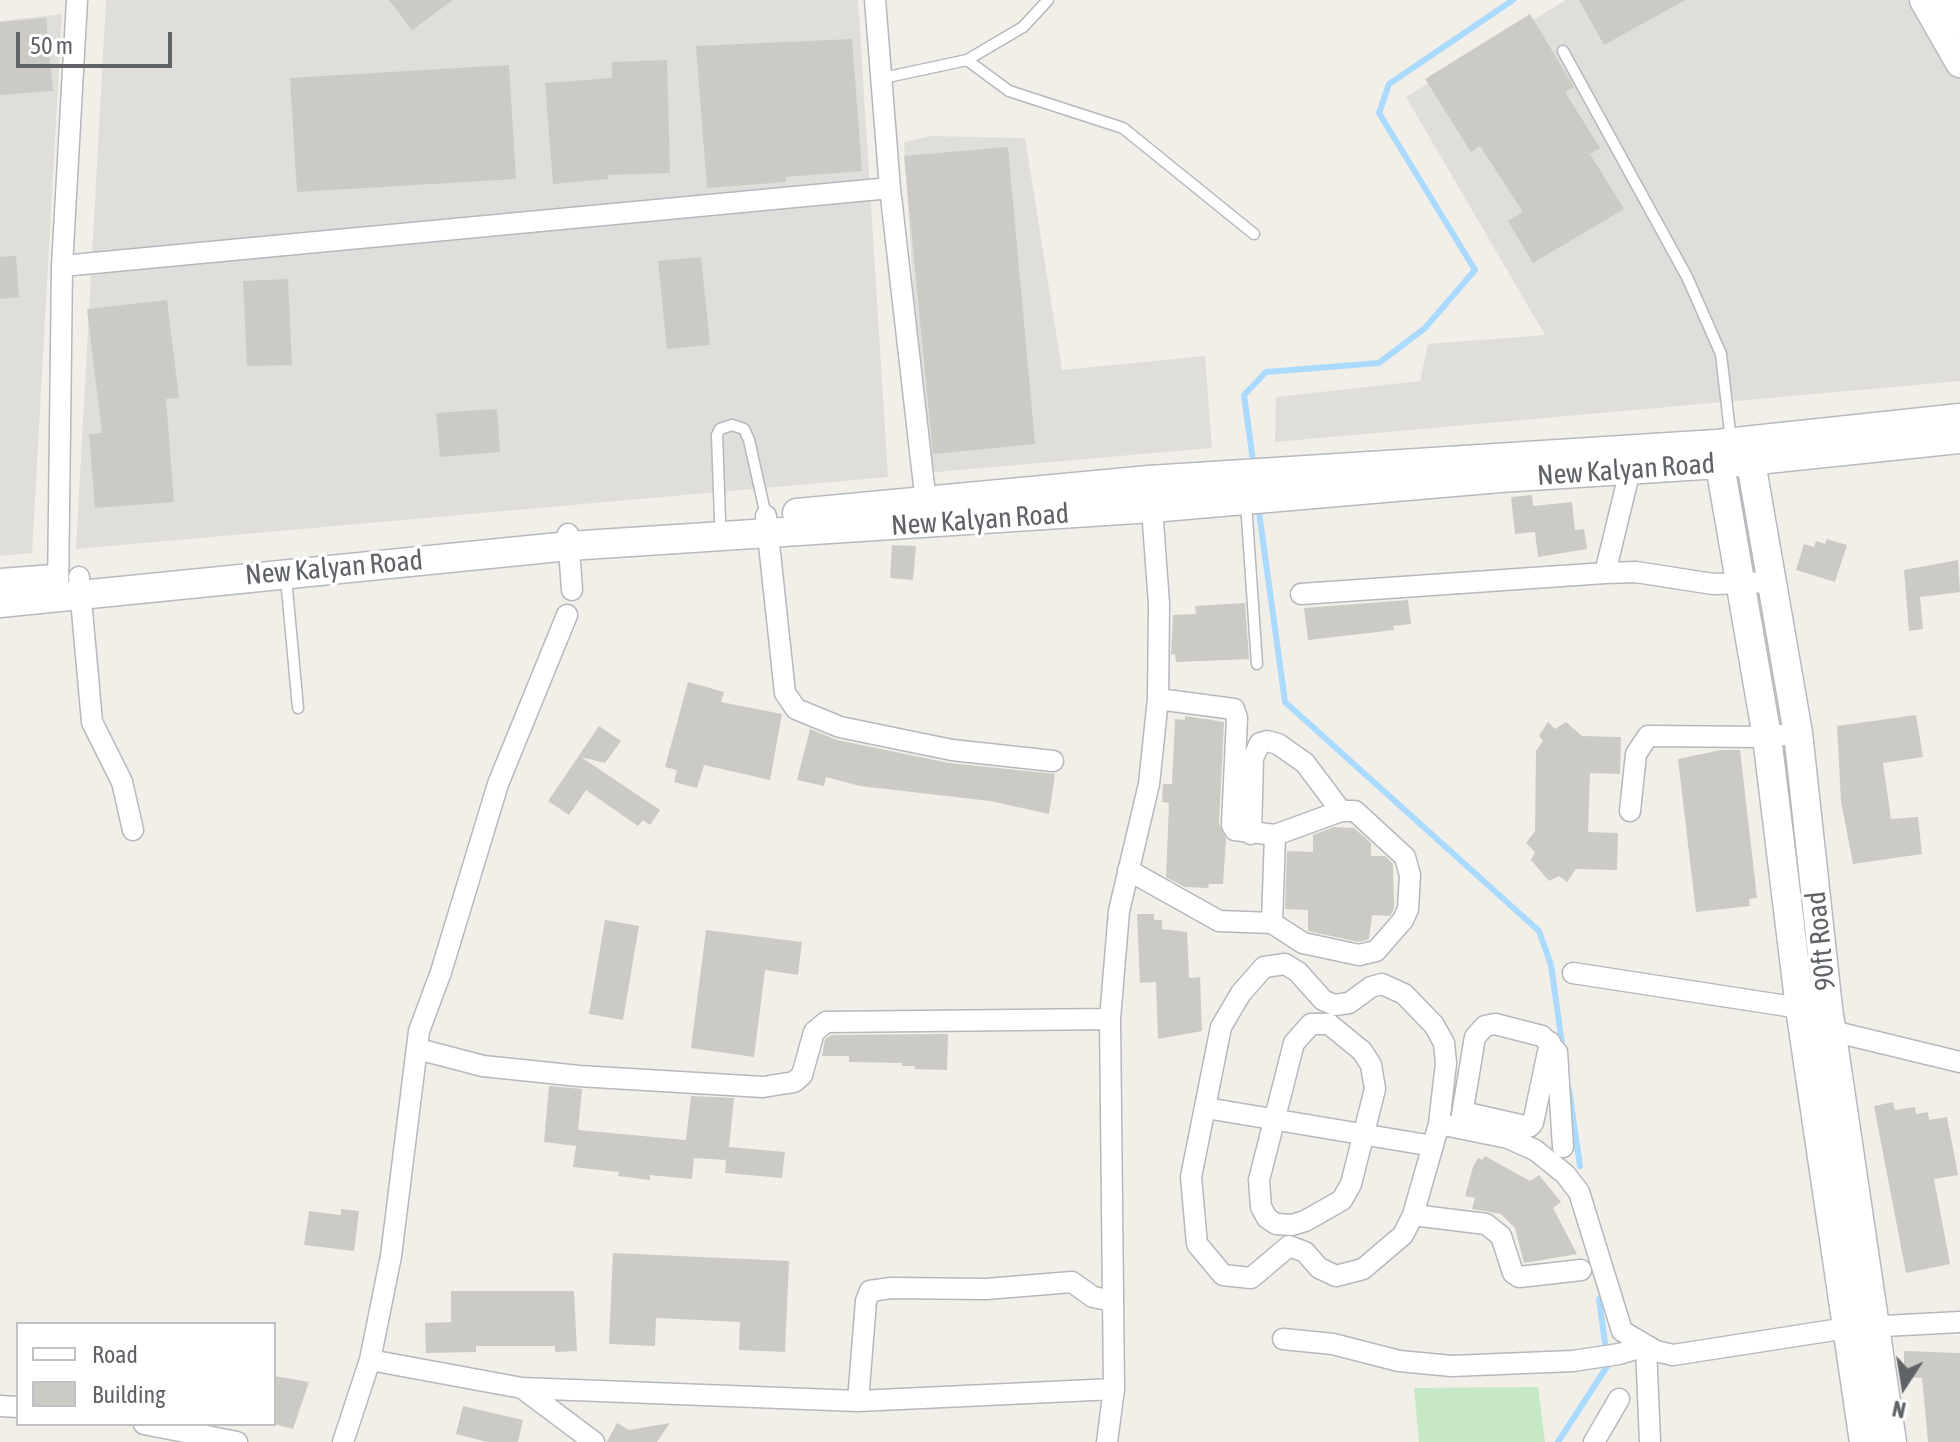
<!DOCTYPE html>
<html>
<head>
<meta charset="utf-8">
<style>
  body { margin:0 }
  #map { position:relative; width:1960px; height:1442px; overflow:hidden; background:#f1efe8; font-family:"Asap Condensed",sans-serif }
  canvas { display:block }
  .legend { position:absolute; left:16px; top:1322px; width:260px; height:104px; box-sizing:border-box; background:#fff; border:2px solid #bfc1c3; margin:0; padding:10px 14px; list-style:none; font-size:24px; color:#5f6368 }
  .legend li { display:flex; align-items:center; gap:16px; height:40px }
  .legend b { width:40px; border:2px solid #bfc1c3 }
  .north { position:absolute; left:1864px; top:1346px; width:80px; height:80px; -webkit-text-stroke:6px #fff; paint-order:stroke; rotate:192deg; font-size:22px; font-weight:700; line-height:32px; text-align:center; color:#5f6368 }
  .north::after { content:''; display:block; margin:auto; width:28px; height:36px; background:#5f6368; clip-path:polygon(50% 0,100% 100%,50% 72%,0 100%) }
  .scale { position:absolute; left:16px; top:32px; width:156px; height:36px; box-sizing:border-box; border:4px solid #5f6368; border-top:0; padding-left:10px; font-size:24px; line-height:28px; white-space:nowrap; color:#5f6368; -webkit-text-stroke:6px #fff; paint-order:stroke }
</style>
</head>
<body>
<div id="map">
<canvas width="1960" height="1442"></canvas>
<ul class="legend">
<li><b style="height:10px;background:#fff"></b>Road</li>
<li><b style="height:22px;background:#cccac5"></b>Building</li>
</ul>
<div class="north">N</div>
<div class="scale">50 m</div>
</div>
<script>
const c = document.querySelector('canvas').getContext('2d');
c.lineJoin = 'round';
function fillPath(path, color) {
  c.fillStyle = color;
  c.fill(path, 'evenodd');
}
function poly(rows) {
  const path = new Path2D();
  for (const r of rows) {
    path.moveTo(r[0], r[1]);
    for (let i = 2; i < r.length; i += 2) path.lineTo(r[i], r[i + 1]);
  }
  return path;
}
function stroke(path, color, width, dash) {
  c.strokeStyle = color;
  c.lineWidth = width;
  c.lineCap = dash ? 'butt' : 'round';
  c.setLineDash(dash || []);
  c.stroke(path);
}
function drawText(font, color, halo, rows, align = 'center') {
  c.font = font + ' "Asap Condensed",sans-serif';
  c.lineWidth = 7;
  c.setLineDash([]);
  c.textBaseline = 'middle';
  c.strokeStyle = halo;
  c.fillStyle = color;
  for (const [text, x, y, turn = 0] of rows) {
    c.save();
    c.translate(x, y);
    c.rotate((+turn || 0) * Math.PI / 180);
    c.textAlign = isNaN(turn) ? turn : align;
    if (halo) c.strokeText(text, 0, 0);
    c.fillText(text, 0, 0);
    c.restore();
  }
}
fillPath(poly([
  [106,0,858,0,888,477,76,549],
  [1566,0,1932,0,1960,44,1960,381,1275,442,1276,397,1420,381,1428,344,1545,335,1406,97],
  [62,14,32,553,0,556,0,21],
  [930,136,1025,138,1062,370,1205,356,1212,448,925,473,904,142]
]), '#e0deda');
fillPath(poly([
  [1538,1387,1545,1442,1419,1442,1414,1388]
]), '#c5e8c5');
stroke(poly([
  [1253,461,1244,395,1266,372,1379,363,1425,328,1475,270,1379,113,1389,84,1513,0],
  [1259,512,1285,702,1539,931,1551,965,1563,1051],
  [1569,1090,1580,1166],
  [1558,1442,1608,1365,1599,1299]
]), '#aadaff', 6);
fillPath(poly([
  [389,0,453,0,412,30],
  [1579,0,1685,0,1604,45],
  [1530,14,1574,87,1565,92,1600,148,1590,154,1624,209,1533,263,1508,221,1523,212,1480,146,1471,152,1425,79],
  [46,18,53,91,0,95,0,22],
  [852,39,862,171,786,177,786,182,707,188,696,46],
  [667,60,670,173,608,175,608,179,553,184,545,83,612,78,612,62],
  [509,65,516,179,297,192,290,78],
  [1008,147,1035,444,933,454,904,156],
  [16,256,19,297,0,299,0,257],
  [701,257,710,345,667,349,658,261],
  [288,279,292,365,247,366,243,281],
  [167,300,179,398,166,399,174,502,95,508,89,434,102,433,87,309],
  [497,409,500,452,440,457,436,413],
  [1532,495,1533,506,1572,502,1575,530,1584,529,1587,549,1538,557,1535,532,1515,534,1511,497],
  [1827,539,1847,545,1835,582,1796,570,1804,544,1814,547,1816,541,1825,544],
  [892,545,916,546,913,580,890,578],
  [1958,560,1960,592,1920,597,1923,629,1909,631,1904,570],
  [1408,600,1411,624,1393,626,1394,630,1308,640,1304,608],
  [1245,603,1249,659,1176,662,1175,654,1171,655,1173,615,1196,614,1195,606],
  [688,682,724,692,721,702,782,714,770,780,704,765,697,788,674,782,677,770,665,767],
  [1916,715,1923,757,1883,763,1891,819,1918,817,1922,854,1853,864,1841,801,1837,726],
  [1185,716,1224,722,1219,824,1226,839,1223,884,1209,884,1208,888,1185,887,1166,877,1169,803,1162,802,1163,784,1172,784,1175,719,1185,720],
  [1548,722,1555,729,1566,722,1582,736,1621,737,1620,774,1590,773,1588,832,1618,833,1617,870,1576,869,1567,882,1559,876,1549,881,1531,860,1535,852,1526,843,1535,831,1536,751,1543,741,1539,736],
  [599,726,621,741,605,763,581,757,660,810,650,825,643,820,638,826,586,790,569,815,548,801],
  [810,729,837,740,949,763,1055,774,1049,814,990,801,860,786,826,777,824,786,797,780],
  [1721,750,1740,750,1757,898,1749,899,1750,906,1696,912,1678,759],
  [1334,827,1354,828,1371,843,1371,856,1385,856,1393,864,1394,909,1390,916,1372,915,1369,939,1359,942,1308,931,1308,910,1285,909,1287,851,1313,852,1313,835],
  [1137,914,1154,914,1154,920,1162,920,1162,929,1187,932,1189,978,1200,977,1202,1031,1158,1039,1156,982,1140,983],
  [605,920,639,926,623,1020,589,1014],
  [706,930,802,942,798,975,765,970,754,1057,691,1048],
  [948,1034,947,1070,914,1069,915,1066,902,1066,902,1063,849,1062,849,1056,822,1056,825,1039,831,1035],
  [549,1086,582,1089,578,1130,686,1140,691,1096,734,1098,729,1147,785,1152,782,1178,725,1173,726,1160,694,1158,692,1179,650,1175,650,1180,618,1176,619,1172,573,1167,576,1146,544,1142],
  [1893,1102,1895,1110,1915,1107,1916,1114,1928,1112,1929,1120,1947,1117,1958,1175,1934,1179,1950,1264,1906,1273,1874,1106],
  [1485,1156,1530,1181,1539,1175,1561,1202,1553,1208,1577,1254,1524,1263,1515,1228,1501,1214,1472,1209,1475,1198,1465,1196,1473,1167,1478,1158,1482,1160],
  [341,1209,359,1211,354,1251,304,1245,309,1211,341,1215],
  [613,1253,789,1261,785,1352,739,1350,740,1322,656,1318,655,1346,609,1344],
  [451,1291,574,1291,577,1351,555,1352,555,1346,476,1346,476,1352,426,1353,425,1323,451,1322],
  [1904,1351,1960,1353,1960,1442,1928,1442,1922,1378,1904,1377],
  [274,1376,309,1382,293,1429,274,1424],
  [463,1406,523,1420,518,1442,487,1442,456,1434],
  [617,1423,629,1430,670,1423,657,1442,607,1442]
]), '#cccac5');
const lane = poly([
  [1563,51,1687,277,1721,354,1731,441],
  [967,60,1009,91,1123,128,1254,234],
  [883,78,967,60,1023,27,1048,0],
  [1246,503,1257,664],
  [720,520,717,435,720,429,732,425,744,429,749,440,766,516],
  [286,578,298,708]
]);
const street = poly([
  [875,0,890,188],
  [62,266,890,188,927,512],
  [766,516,785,693,796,709,840,727,952,750,1053,761],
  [568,534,572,590],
  [1605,573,1630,470],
  [79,577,92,722,122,782,133,830],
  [58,592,62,266,77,0],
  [1301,594,1605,573,1636,572,1713,584,1773,582],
  [1630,811,1636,754,1648,736,1767,737,1798,733],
  [1251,834,1253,758,1260,743,1267,741,1278,744,1305,763,1341,811],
  [1128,870,1219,921,1272,923,1303,943,1359,955,1376,951,1403,920,1408,909,1410,875,1405,857,1355,811,1341,811,1275,835,1235,830,1232,825,1237,718,1234,709,1158,699],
  [1272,923,1275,835],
  [1573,973,1800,1008],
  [1311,1024,1329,1024,1362,1051,1371,1065,1375,1089,1351,1184,1342,1200,1305,1221,1292,1225,1276,1224,1267,1218,1261,1207,1259,1180,1294,1043,1311,1024],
  [1832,1031,1960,1062],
  [418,1049,483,1066,579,1076,763,1087,794,1082,802,1075,814,1032,826,1022,1110,1019],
  [1206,1108,1433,1146],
  [1463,1112,1529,1127,1533,1123,1550,1042],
  [1439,1124,1446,1063,1444,1043,1434,1025,1404,994,1382,984,1371,987,1349,1003,1334,1005,1323,1000,1298,972,1285,964,1264,967,1241,993,1221,1027,1191,1177,1197,1244,1223,1275,1251,1278,1289,1246,1305,1252,1319,1268,1336,1276,1363,1269,1403,1235,1413,1215,1439,1124,1508,1138,1535,1150,1565,1174,1579,1192,1622,1331,1656,1351,1673,1355,1847,1328,1960,1322],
  [1460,1127,1475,1037,1485,1026,1495,1024,1542,1036,1557,1052,1563,1147],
  [1413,1215,1486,1224,1501,1236,1513,1273,1519,1277,1581,1270],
  [1283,1339,1333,1344,1399,1361,1452,1366,1573,1361,1619,1354,1646,1346,1650,1442],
  [370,1360,522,1388,594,1442],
  [522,1388,858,1401,1114,1389,1107,1442],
  [1114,1389,1110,1019,1119,911,1149,784,1158,699,1159,604,1151,495],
  [858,1401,866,1301,870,1291,891,1288,986,1289,1072,1282,1093,1297,1113,1301],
  [0,1406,18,1407],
  [144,1424,237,1442],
  [343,1442,370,1360,391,1256,419,1031,441,972,498,784,567,615],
  [1594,1442,1619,1399]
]);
const secondary = poly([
  [1924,0,1960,63],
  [1948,0,1960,20],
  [1748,445,1798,733,1828,1008,1892,1442],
  [1717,448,1767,737,1800,1008,1864,1442],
  [797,513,1149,480,1716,444,1960,418],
  [0,583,54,579],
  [0,603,569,546,1152,508,1500,478,1719,464,1960,439]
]);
stroke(lane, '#b5b8bc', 13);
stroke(street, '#b5b8bc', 23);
stroke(secondary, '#b6babf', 31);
stroke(lane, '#fff', 10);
stroke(street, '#fff', 20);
stroke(secondary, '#fff', 28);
drawText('28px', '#5f6368', '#fff', [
  ["New Kalyan Road",1626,470,-4],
  ["New Kalyan Road",980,520,-4],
  ["New Kalyan Road",334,568,-5],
  ["90ft Road",1821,941,-96]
]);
</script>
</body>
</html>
